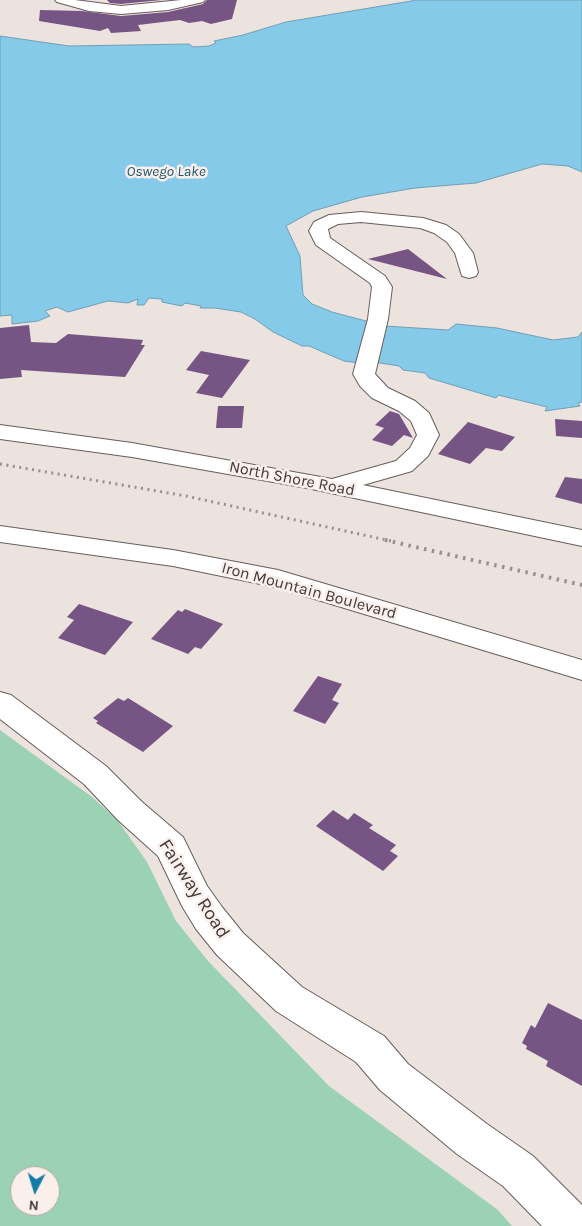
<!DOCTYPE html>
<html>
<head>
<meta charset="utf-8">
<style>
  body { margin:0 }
  #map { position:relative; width:582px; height:1226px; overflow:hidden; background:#ece2de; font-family:Karla,sans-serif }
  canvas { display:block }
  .north { position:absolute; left:10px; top:1166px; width:50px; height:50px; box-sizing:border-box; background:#faefeb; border:1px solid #afa7a4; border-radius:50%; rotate:185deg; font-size:14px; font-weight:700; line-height:20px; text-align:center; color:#3e3a39 }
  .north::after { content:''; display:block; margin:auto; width:18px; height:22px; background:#127ba6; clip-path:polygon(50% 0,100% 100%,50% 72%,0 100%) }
</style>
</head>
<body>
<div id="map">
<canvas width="582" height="1226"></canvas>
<div class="north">N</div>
</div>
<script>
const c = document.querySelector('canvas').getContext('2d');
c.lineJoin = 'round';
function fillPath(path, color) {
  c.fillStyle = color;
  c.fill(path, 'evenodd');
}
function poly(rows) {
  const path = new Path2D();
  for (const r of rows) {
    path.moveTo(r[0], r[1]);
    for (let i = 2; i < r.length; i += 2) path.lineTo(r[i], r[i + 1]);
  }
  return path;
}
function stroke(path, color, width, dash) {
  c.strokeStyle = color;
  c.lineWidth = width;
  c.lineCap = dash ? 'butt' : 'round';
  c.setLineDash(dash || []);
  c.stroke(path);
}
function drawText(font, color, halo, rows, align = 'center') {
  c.font = font + ' Karla,sans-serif';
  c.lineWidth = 5;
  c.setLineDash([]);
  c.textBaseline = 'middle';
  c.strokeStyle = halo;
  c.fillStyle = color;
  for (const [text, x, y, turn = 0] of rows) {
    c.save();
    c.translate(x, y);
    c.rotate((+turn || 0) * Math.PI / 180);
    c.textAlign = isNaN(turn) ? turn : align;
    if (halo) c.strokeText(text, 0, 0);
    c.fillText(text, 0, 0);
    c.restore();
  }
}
fillPath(poly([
  [0,730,92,797,118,821,147,862,176,921,208,961,329,1086,498,1210,512,1226,0,1226],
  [20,1176,50,1176,50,1206,20,1206]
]), '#9bd2b4');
const water = poly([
  [417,0,582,0,582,172,568,166,542,164,476,183,415,188,362,197,313,211,286,226,300,256,303,295,312,304,332,312,385,326,448,330,456,324,497,328,553,340,578,337,582,332,582,402,578,403,580,406,545,411,547,407,498,395,496,398,429,378,425,373,403,370,399,366,368,361,359,363,344,361,309,346,302,346,273,332,255,319,241,312,215,308,200,308,201,306,185,303,182,306,162,302,162,299,149,298,144,305,137,305,138,299,128,303,108,301,68,312,57,307,45,311,50,316,38,321,12,324,12,315,0,316,0,36,69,46,189,44,193,47,209,46,216,43,214,41,243,35,286,22,417,0]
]);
fillPath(water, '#85cae9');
stroke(water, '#709fb4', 1);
fillPath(poly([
  [107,0,162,0,121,4,110,3],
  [207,0,237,0,232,19,211,24,202,21,189,23,180,20,138,25,141,31,111,33,108,28,100,31,39,21,40,10,82,11,121,16,168,12,203,4],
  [408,249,447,279,368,259],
  [29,325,31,342,56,343,68,334,143,340,141,345,145,345,125,377,21,370,22,377,0,379,0,328],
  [201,351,250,360,222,398,196,393,209,375,186,370],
  [218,406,244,406,242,428,216,428],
  [390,411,399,414,413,438,404,435,392,446,372,440,384,428,375,425],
  [555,419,582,421,582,438,556,436],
  [468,422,515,437,502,451,486,448,470,464,438,454],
  [565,477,582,479,582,504,555,497],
  [79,604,133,622,105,655,58,638,74,620,67,617],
  [185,609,223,624,201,649,195,647,188,654,151,639,178,610,182,612],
  [318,676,342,684,332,700,339,703,325,724,293,711],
  [118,698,124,701,128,698,173,726,143,752,96,723,98,721,93,718],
  [333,810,348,820,354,813,373,825,369,828,396,845,390,851,398,856,383,871,316,826],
  [548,1003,582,1020,582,1086,546,1066,548,1061,526,1049,527,1046,522,1043,531,1025,535,1028]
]), '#765584');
const minor = poly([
  [55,0,75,0,121,6,181,0,205,0,203,2,168,10,121,14,89,11,57,2,55,0],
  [361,212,423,218,446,225,459,234,473,253,478,272,476,276,469,278,462,276,455,253,447,242,434,233,420,228,361,222,338,224,328,229,330,238,385,276,392,287,388,319,375,374,388,388,415,401,429,413,439,435,428,456,412,471,363,485,582,530,582,546,307,488,132,457,0,439,0,425,132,443,332,479,396,461,410,448,417,435,411,421,399,411,372,398,360,386,353,374,368,319,372,287,370,283,316,245,309,231,314,222,329,215,361,212],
  [0,526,173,550,278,570,582,660,582,680,275,587,173,566,0,542,0,526],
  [0,692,11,695,106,766,142,802,183,837,207,886,222,907,243,933,302,987,384,1036,408,1064,487,1124,533,1156,582,1205,582,1226,542,1226,503,1186,457,1154,380,1090,356,1062,276,1011,217,955,196,929,182,906,158,856,118,820,84,784,0,719,0,692]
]);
stroke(minor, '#675e5b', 2);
fillPath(minor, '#fff');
stroke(poly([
  [0,464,186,496,391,541]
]), '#97908d', 3, [2, 4.5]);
stroke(poly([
  [385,540,582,585]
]), '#97908d', 4, [2.5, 5.5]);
drawText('italic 15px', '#20576d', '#faefeb', [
  ["Oswego Lake",166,172]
]);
drawText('16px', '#3e3a39', '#faefeb', [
  ["North Shore Road",292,479,11],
  ["Iron Mountain Boulevard",309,591,15]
]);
drawText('19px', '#3e3a39', '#faefeb', [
  ["Fairway Road",194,889,57]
]);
</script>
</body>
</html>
